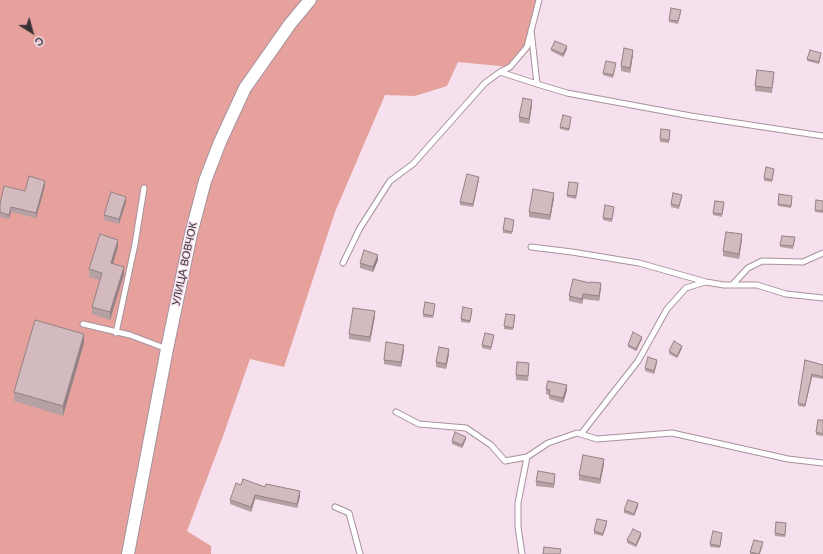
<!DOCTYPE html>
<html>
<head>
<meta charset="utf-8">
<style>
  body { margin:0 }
  #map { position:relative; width:823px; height:554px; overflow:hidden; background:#f6e0ed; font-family:Helvetica,sans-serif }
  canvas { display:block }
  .north { position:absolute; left:12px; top:12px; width:40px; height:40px; -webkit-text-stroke:3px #f6e0ed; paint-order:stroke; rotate:143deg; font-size:11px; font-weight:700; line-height:16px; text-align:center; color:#393136 }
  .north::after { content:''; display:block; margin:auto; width:14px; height:18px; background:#393136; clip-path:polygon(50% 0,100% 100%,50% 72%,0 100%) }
</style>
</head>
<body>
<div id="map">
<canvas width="823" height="554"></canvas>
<div class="north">С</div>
</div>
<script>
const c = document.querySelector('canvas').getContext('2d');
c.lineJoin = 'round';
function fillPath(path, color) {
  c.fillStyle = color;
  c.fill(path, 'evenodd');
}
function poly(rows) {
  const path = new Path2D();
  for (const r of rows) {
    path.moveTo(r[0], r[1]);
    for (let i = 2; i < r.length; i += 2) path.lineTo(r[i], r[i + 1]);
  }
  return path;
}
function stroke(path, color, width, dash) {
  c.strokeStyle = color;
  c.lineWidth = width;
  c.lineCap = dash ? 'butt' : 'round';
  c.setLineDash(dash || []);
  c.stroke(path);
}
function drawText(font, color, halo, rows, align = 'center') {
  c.font = font + ' Helvetica,sans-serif';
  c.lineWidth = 3;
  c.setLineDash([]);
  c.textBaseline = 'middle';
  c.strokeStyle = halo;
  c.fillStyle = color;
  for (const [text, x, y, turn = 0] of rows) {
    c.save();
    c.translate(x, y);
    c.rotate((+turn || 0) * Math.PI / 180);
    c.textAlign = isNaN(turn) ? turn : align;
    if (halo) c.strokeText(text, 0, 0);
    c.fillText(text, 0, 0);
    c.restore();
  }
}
fillPath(poly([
  [0,0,539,0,527,47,510,67,458,62,447,86,415,96,385,95,335,212,284,367,250,359,222,439,187,531,211,546,211,554,0,554]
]), '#e6a19c');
const service = poly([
  [531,30,537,84,567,93,691,116,823,136],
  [500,72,510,67,527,47,539,0],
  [531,247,572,252,639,263,706,282,724,285,757,285,786,294,823,298],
  [343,263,360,228,390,181,413,164,485,83,500,72,537,84],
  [733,284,748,268,762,261,803,262,823,253],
  [83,324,130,335,167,349],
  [116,333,135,244,144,188],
  [396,412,419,424,466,428,491,445,505,461,527,457,548,443,577,433,597,439,672,433,788,459,823,463],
  [581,434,638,361,667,309,686,288,705,282],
  [335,507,349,513,360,554],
  [522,554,518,527,518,503,527,457]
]);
const tertiary = poly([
  [128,554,167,349,191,234,205,181,220,142,245,88,290,24,310,0]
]);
stroke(service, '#a6929e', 7);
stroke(tertiary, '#a6929e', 14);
stroke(service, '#fff', 5);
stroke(tertiary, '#fff', 12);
fillPath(poly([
  [681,12,678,24,669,22,669,20],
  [551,49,567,49,563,57,551,51],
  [633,55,630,73,621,71,621,66],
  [821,55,819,64,807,61,807,59],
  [616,65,613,78,603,75,603,73],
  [774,77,772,93,755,91,755,86],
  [532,105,529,124,519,122,519,117],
  [571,119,569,131,560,129,560,127],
  [670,133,669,143,660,142,660,139],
  [774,171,772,182,764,181,764,178],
  [479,179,473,207,460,205,460,202],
  [45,186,36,218,11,212,9,219,0,217,0,204,25,191],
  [578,186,576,199,567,197,567,195],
  [682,197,679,209,671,207,671,204],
  [554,198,550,220,529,217,529,212],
  [792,199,791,208,778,206,778,204],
  [823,201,823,213,815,212,815,210],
  [126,202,119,224,104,220,104,215],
  [724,205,722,217,713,215,713,213],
  [614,210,612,222,603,220,603,218],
  [514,222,512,234,503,233,503,230],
  [742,239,739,259,723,256,723,251],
  [795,240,793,249,780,247,780,245],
  [118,247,113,264,124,274,110,320,92,314,92,307,100,280,89,277,89,269],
  [378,260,373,272,360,268,360,263],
  [601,288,599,301,583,299,582,304,569,301,569,296],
  [435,306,433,318,423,317,423,314],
  [472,311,470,323,461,322,461,319],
  [375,316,370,342,349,339,349,334],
  [515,317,513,330,504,329,504,326],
  [494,337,491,350,482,348,482,345],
  [642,339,636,351,628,347,628,345],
  [84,343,63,416,14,401,14,392],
  [682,348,677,358,669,354,669,351],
  [404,350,401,367,384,364,384,360],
  [449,354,446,369,436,367,436,362],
  [805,360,823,365,823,379,812,377,805,407,798,406],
  [657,362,654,374,645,371,645,368],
  [529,368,528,381,516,380,516,375],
  [546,389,567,390,563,403,549,399,549,395,546,394],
  [823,420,823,436,816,435,816,432],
  [466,439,462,448,452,444,452,441],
  [604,464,600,484,579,480,579,475],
  [555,479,554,488,536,486,536,481],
  [241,485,265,487,300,496,297,508,255,499,251,512,230,504,230,500],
  [638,506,634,516,624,513,624,510],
  [786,523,785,537,775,536,775,533],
  [607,524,603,536,594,534,594,531],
  [641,536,636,547,627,543,627,540],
  [722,536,720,548,710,547,710,544],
  [763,545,760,554,750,554,750,552]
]), '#b5a0a4');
fillPath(poly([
  [567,46,567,49,563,57,563,54],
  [633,50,633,55,630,73,630,68],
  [532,100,532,105,529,124,529,119],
  [479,177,479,179,473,207,473,204],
  [45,181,45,186,36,218,36,213],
  [554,193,554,198,550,220,550,215],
  [126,197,126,202,119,224,119,219],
  [11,207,11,212,9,219,9,215],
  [742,234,742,239,739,259,739,254],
  [118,240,118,247,111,270,111,263],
  [378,255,378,260,373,272,373,267],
  [124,267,124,274,110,320,110,312],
  [601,283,601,288,599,301,599,296],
  [583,294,583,299,582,304,582,299],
  [375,311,375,316,370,342,370,337],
  [84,334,84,343,63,416,63,406],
  [642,337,642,339,636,351,636,349],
  [404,345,404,350,401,367,401,362],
  [682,346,682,348,677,358,677,356],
  [449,349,449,354,446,369,446,364],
  [657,360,657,362,654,374,654,371],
  [812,374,812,377,805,407,805,405],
  [567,385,567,390,563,403,563,398],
  [466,437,466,439,462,448,462,445],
  [604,459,604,464,600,484,600,479],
  [300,491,300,496,297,508,297,504],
  [255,495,255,499,251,512,251,507],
  [638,503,638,506,634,516,634,514],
  [641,533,641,536,636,547,636,545]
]), '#948286');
const building = poly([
  [671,8,681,10,678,21,669,20,671,8],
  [555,41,567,46,563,54,551,49,555,41],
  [624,48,633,50,630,68,621,66,624,48],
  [810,50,821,53,819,62,807,59,810,50],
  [606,61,616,63,613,75,603,73,606,61],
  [757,70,774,72,772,88,755,86,757,70],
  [523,98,532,100,529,119,519,117,523,98],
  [563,115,571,117,569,129,560,127,563,115],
  [661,129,670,130,669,140,660,139,661,129],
  [766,167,774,169,772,180,764,178,766,167],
  [467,174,479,177,473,204,460,202,467,174],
  [29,176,45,181,36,213,11,207,9,215,0,212,0,204,4,186,25,191,29,176],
  [569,182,578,183,576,196,567,195,569,182],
  [533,189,554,193,550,215,529,212,533,189],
  [111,192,126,197,119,219,104,215,111,192],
  [673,193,682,195,679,206,671,204,673,193],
  [779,194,792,196,791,206,778,204,779,194],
  [816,200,823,201,823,211,815,210,816,200],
  [715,201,724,202,722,214,713,213,715,201],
  [605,205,614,207,612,219,603,218,605,205],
  [505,218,514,220,512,232,503,230,505,218],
  [726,232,742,234,739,254,723,251,726,232],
  [100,234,118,240,111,263,124,267,110,312,92,307,102,273,89,269,100,234],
  [782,236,795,237,793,246,780,245,782,236],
  [364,250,378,255,373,267,360,263,364,250],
  [573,279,590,283,590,282,601,283,599,296,583,294,582,299,569,296,573,279],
  [425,302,435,304,433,316,423,314,425,302],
  [463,307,472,309,470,321,461,319,463,307],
  [353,308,375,311,370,337,349,334,353,308],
  [506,314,515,315,513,328,504,326,506,314],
  [35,320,84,334,63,406,14,392,35,320],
  [633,332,642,337,636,349,628,345,633,332],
  [485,333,494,335,491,347,482,345,485,333],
  [674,341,682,346,677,356,669,351,674,341],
  [386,342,404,345,401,362,384,360,386,342],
  [439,347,449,349,446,364,436,362,439,347],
  [648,357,657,360,654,371,645,368,648,357],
  [805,360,823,365,823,377,812,374,805,405,798,403,805,360],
  [517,362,529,363,528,376,516,375,517,362],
  [548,381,567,385,563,398,549,395,550,390,546,389,548,381],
  [818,420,823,420,823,434,816,432,818,420],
  [455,432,466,437,462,445,452,441,455,432],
  [583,455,604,459,600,479,579,475,583,455],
  [538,471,555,474,554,484,536,481,538,471],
  [243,479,265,487,266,484,300,491,297,504,255,495,251,507,230,500,236,483,241,485,243,479],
  [628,500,638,503,634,514,624,510,628,500],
  [597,519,607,521,603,534,594,531,597,519],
  [776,522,786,523,785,535,775,533,776,522],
  [633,529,641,533,636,545,627,540,633,529],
  [713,531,722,533,720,546,710,544,713,531],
  [754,540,763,542,759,554,750,552,754,540],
  [544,547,561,549,560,554,543,554,544,547]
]);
fillPath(building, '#d3babf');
stroke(building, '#948286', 1);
drawText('11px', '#393136', '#f6e0ed', [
  ["УЛИЦА ВОВЧОК",185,264,-78]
]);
</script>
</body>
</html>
